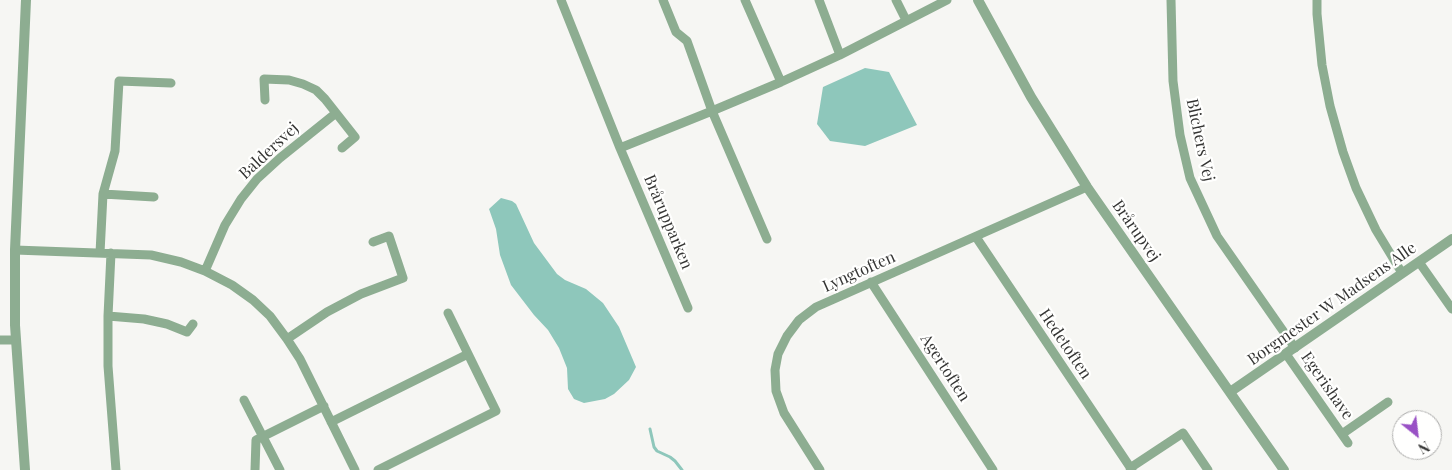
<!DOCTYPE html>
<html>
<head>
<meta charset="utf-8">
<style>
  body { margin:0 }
  #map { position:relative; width:1452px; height:470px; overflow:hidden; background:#f6f6f3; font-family:"Playfair Display",serif }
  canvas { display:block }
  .north { position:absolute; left:1392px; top:410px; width:50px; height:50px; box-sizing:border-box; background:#fffffe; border:1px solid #aeaead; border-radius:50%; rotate:151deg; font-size:14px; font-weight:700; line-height:20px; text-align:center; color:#353534 }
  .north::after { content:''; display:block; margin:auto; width:18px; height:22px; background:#9951c5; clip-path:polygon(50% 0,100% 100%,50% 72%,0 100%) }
</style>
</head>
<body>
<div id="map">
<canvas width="1452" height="470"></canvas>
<div class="north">N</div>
</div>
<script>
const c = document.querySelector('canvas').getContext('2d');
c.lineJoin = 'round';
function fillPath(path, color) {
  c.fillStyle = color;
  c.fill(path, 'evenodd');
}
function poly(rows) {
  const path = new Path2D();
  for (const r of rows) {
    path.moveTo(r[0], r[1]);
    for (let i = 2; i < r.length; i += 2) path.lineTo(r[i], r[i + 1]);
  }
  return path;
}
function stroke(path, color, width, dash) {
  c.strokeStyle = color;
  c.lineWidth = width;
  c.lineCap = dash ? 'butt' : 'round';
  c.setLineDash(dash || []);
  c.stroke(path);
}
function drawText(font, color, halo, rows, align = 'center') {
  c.font = font + ' "Playfair Display",serif';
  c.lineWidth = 4.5;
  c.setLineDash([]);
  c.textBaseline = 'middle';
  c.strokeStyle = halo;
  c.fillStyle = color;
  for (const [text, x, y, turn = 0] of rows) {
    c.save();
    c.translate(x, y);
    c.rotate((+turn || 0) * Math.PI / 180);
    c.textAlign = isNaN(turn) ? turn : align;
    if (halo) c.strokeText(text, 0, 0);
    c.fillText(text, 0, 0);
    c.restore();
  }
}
fillPath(poly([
  [865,68,889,72,917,125,865,146,830,141,817,124,823,87],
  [501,198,512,201,516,204,534,243,557,274,565,280,586,289,603,303,619,327,636,367,629,380,614,394,605,399,584,403,574,399,568,389,567,368,559,348,548,330,534,315,511,285,500,255,496,229,489,209]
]), '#8ec7bb');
stroke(poly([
  [650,429,654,447,657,451,670,457,675,461,682,470]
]), '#8ec7bb', 3);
stroke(poly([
  [561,0,620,148,688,308],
  [663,0,676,32,687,41,712,111,767,239],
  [745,0,781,82],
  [819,0,840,55],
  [896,0,906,20],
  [1171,0,1173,81,1180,135,1190,178,1217,236,1295,348],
  [1317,0,1317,14,1322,65,1330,106,1343,152,1356,188,1376,230,1402,273],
  [265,100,264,79,289,80,303,84,316,90,325,99,355,137,342,148],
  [620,148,712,111,781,82,840,55,947,0],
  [103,194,154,197],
  [976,237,1132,470],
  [15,250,151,255,181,262,205,271,232,285,253,300,270,316,287,339,300,359,355,470],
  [100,253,103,194,115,151,119,81,171,83],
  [111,253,108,316,108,366,116,470],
  [1419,262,1452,309],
  [205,271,225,225,241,199,257,179,280,158,336,113],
  [871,282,993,470],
  [108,316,144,319,167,324,187,332,193,324],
  [287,339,327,312,361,294,403,278,389,236,373,242],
  [0,340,16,340],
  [1286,354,1348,443],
  [244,400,280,470],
  [331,422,468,354],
  [1342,434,1388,402],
  [1130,468,1183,433,1208,470],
  [255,470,256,440,324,406],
  [378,470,496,411,448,313],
  [820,470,784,413,776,391,775,370,778,354,787,336,799,320,816,307,1087,187]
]), '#8dad91', 9);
stroke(poly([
  [978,0,1031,97,1087,187,1284,470],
  [1230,392,1452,239],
  [25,470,15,325,15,250,26,0]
]), '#8dad91', 10);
drawText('16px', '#353534', '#fffffe', [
  ["Blichers Vej",1200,140,78],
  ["Baldersvej",269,151,-43],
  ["Brårupparken",668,222,67],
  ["Brårupvej",1136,231,55],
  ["Lyngtoften",859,272,-24],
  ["Borgmester W Madsens Alle",1332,304,-35],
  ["Hedetoften",1065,344,56],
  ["Agertoften",945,368,57],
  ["Egerishave",1327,386,55]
]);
</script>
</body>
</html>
